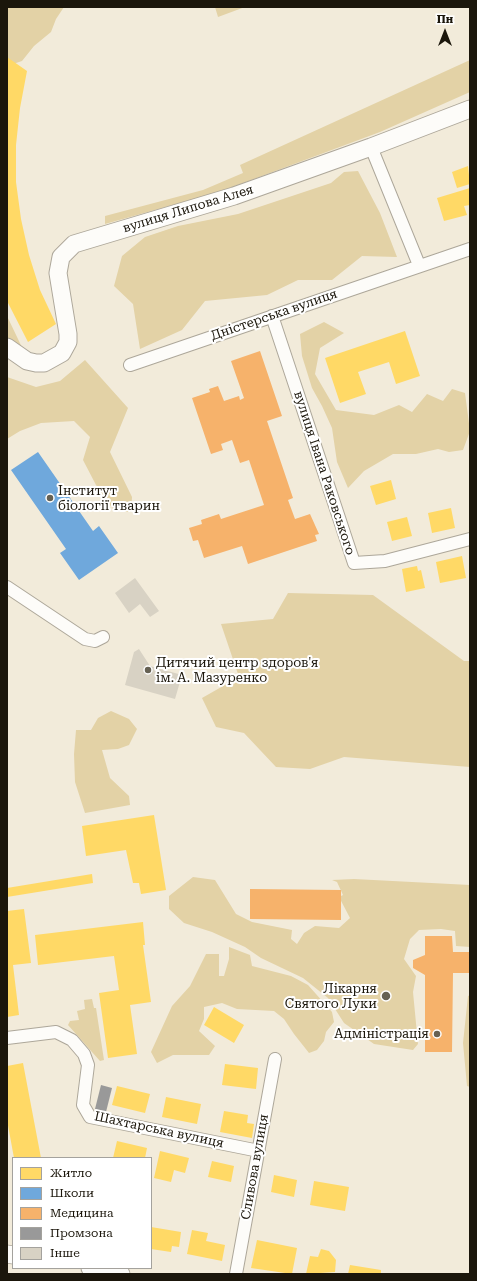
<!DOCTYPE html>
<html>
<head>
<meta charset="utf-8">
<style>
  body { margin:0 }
  #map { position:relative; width:477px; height:1281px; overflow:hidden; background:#f2ebda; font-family:"Roboto Serif",serif }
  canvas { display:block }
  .frame { position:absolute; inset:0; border:8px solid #1b160b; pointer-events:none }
  .legend { position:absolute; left:12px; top:1157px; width:140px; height:112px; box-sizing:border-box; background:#fff; border:1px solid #a4a29d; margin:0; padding:5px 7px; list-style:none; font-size:12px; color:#1b160b }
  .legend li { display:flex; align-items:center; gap:8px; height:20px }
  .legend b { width:20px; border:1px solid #a4a29d }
  .north { position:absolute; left:425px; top:12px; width:40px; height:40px; -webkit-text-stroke:3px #fff; paint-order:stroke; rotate:0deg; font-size:11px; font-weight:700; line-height:16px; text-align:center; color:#1b160b }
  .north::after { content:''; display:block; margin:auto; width:14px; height:18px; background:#1b160b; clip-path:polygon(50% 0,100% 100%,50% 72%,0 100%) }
</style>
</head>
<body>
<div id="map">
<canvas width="477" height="1281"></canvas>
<div class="frame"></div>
<ul class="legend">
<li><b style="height:11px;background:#ffd966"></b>Житло</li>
<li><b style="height:11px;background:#6fa8dc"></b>Школи</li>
<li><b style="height:11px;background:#f6b26b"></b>Медицина</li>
<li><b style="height:11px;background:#999"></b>Промзона</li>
<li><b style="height:11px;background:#d8d2c4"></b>Інше</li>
</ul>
<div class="north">Пн</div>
</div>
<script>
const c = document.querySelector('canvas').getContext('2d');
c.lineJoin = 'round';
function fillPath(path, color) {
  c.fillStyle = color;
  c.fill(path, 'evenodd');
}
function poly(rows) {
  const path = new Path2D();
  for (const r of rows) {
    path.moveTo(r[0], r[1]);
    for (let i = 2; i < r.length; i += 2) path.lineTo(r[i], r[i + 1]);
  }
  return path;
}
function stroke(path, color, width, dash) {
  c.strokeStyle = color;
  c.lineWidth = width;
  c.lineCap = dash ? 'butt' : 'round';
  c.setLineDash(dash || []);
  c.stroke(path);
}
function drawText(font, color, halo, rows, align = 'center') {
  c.font = font + ' "Roboto Serif",serif';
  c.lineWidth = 4;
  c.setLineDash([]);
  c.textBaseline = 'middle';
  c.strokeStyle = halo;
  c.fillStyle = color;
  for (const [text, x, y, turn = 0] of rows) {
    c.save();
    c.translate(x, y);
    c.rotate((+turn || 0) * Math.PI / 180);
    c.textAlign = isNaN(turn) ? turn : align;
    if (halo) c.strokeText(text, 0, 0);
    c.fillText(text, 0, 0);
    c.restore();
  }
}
fillPath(poly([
  [7,7,64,7,56,19,51,32,34,46,22,61,7,66],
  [215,7,245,7,218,17],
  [470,60,470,92,380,132,219,192,105,224,105,216,203,190,243,173,240,165],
  [358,171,380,213,397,257,362,256,332,280,298,280,267,295,205,301,182,330,140,349,133,304,114,286,122,256,145,237,178,226,238,214,331,183,344,172],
  [7,316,28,360,7,344],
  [324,322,344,333,320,348,315,374,336,410,374,415,399,405,412,412,427,394,443,401,452,389,465,393,470,431,463,450,449,452,438,449,416,454,393,454,364,471,348,488,337,462,332,428,322,406,312,388,302,356,300,334],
  [85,360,128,408,110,452,132,497,131,512,115,512,96,485,83,460,90,437,74,421,41,423,20,431,7,439,7,377,36,387,60,381],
  [288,593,373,595,464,661,470,661,470,767,344,757,310,769,276,767,244,733,216,727,202,698,239,677,221,624,273,619],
  [111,711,129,719,137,729,129,745,118,749,102,750,110,778,129,796,130,805,85,813,75,782,74,754,76,730,91,730,98,718],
  [193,877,215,880,236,914,252,922,292,930,291,939,297,944,304,933,315,926,339,928,350,918,339,897,343,895,337,882,332,880,354,879,470,885,470,947,456,946,455,931,441,929,419,930,410,939,404,959,416,976,413,992,418,1044,413,1050,374,1044,344,1023,328,998,303,978,261,958,245,947,212,932,184,923,169,909,169,896],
  [229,947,250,955,252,966,291,976,308,985,332,1012,334,1022,326,1032,324,1041,317,1050,309,1053,294,1034,284,1019,274,1011,237,1009,222,1003,204,1007,204,1019,199,1031,215,1046,209,1055,173,1055,157,1063,151,1052,172,1006,190,986,206,954,219,954,219,976,224,976,229,959],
  [470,995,470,1087,467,1086,463,1043,468,996],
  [92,999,94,1008,96,1008,104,1060,100,1061,68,1025,70,1021,79,1020,77,1011,85,1009,84,1000]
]), '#e3d2a6');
fillPath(poly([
  [7,57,27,71,20,108,16,145,16,182,21,219,29,255,40,290,56,324,28,342,7,301],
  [468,166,470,184,457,188,452,172],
  [470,188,470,205,464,206,467,215,444,221,437,198],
  [405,331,420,376,396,384,389,362,358,372,366,394,340,403,325,358],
  [391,480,396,499,376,505,370,486],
  [451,508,455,528,432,533,428,513],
  [407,517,412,536,392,541,387,522],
  [462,556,466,578,440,583,436,562],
  [417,566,418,571,421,570,425,588,406,592,402,569],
  [154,815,166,890,141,894,139,883,133,883,126,850,86,856,82,826],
  [92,874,93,883,7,897,7,888],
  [24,909,31,963,13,965,19,1015,7,1017,7,911],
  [143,922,145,945,143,945,151,1002,130,1005,137,1054,108,1058,99,993,119,990,114,956,38,965,35,935],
  [214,1007,244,1025,234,1043,204,1025],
  [23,1063,41,1158,14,1158,7,1120,7,1066],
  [225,1064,258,1068,256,1089,222,1085],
  [117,1086,150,1094,145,1113,112,1105],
  [166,1097,201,1104,197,1124,162,1117],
  [224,1111,248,1115,247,1123,254,1124,252,1138,220,1132],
  [117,1141,147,1148,145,1158,113,1158],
  [160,1151,189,1158,185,1173,174,1170,171,1182,154,1178],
  [212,1161,234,1166,231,1182,208,1177],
  [274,1175,297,1180,294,1197,271,1192],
  [314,1181,349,1187,345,1211,310,1205],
  [151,1227,181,1232,179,1247,172,1246,171,1252,151,1249],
  [192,1230,208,1233,206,1241,225,1245,222,1261,187,1254],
  [257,1240,297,1248,292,1274,251,1268],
  [321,1249,329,1251,336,1260,335,1272,306,1274,310,1256,318,1257],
  [350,1265,381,1270,381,1274,348,1274]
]), '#ffd966');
fillPath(poly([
  [38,452,93,531,99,526,118,553,79,580,60,553,66,549,11,470]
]), '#6fa8dc');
fillPath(poly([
  [260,351,282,416,267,421,293,498,288,500,295,519,310,514,319,534,315,535,317,541,248,564,242,546,204,558,198,540,193,541,189,528,202,524,201,520,219,514,221,519,264,505,249,460,240,463,232,440,221,444,223,450,211,454,192,398,210,392,209,389,218,386,224,401,239,396,240,400,244,398,231,361],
  [250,889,341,890,341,920,250,919],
  [425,936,452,936,453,952,470,952,470,973,453,973,452,1052,425,1052,425,975,413,968,413,960,425,955]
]), '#f6b26b');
fillPath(poly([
  [101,1085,112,1088,106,1112,95,1109]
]), '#999');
fillPath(poly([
  [135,578,159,611,150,617,140,604,129,613,115,593],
  [139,649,150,666,182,675,175,699,125,685,134,652]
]), '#d8d2c4');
const street = poly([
  [371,147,419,265],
  [272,316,354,563,385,561,470,539],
  [130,365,470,249],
  [7,587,85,639,95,641,103,637],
  [7,1038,56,1032,72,1040,84,1054,88,1065,83,1105,90,1117,259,1151],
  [236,1274,275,1059]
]);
const secondary = poly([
  [7,347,27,361,36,363,44,363,62,353,68,342,68,334,58,273,61,257,74,244,234,196,371,147,470,109],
  [7,1254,13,1255],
  [90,1268,121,1274]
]);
stroke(street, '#ada79a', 14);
stroke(secondary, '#ada79a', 19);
stroke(street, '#fdfcf9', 12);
stroke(secondary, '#fdfcf9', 17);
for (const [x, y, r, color] of [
  [50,498,4,"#666153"],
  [148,670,4,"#666153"],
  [386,996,5,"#666153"],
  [437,1034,4,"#666153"]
]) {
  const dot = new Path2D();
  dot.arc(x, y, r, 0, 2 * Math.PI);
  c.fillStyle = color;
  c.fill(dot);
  stroke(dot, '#fff', 1.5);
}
drawText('13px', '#1b160b', '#fff', [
  ["вулиця Липова Алея",188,209,-17],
  ["Дністерська вулиця",274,315,-19],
  ["вулиця Івана Раковського",324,473,72],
  ["Шахтарська вулиця",159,1130,12],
  ["Сливова вулиця",255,1167,-80]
]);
drawText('13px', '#1b160b', '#fff', [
  ["Інститут",58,491],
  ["біології тварин",58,506],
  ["Дитячий центр здоров'я",156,663],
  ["ім. А. Мазуренко",156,678],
  ["Лікарня",377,989,"right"],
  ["Святого Луки",377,1004,"right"],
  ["Адміністрація",429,1034,"right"]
], 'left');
</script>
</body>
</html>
